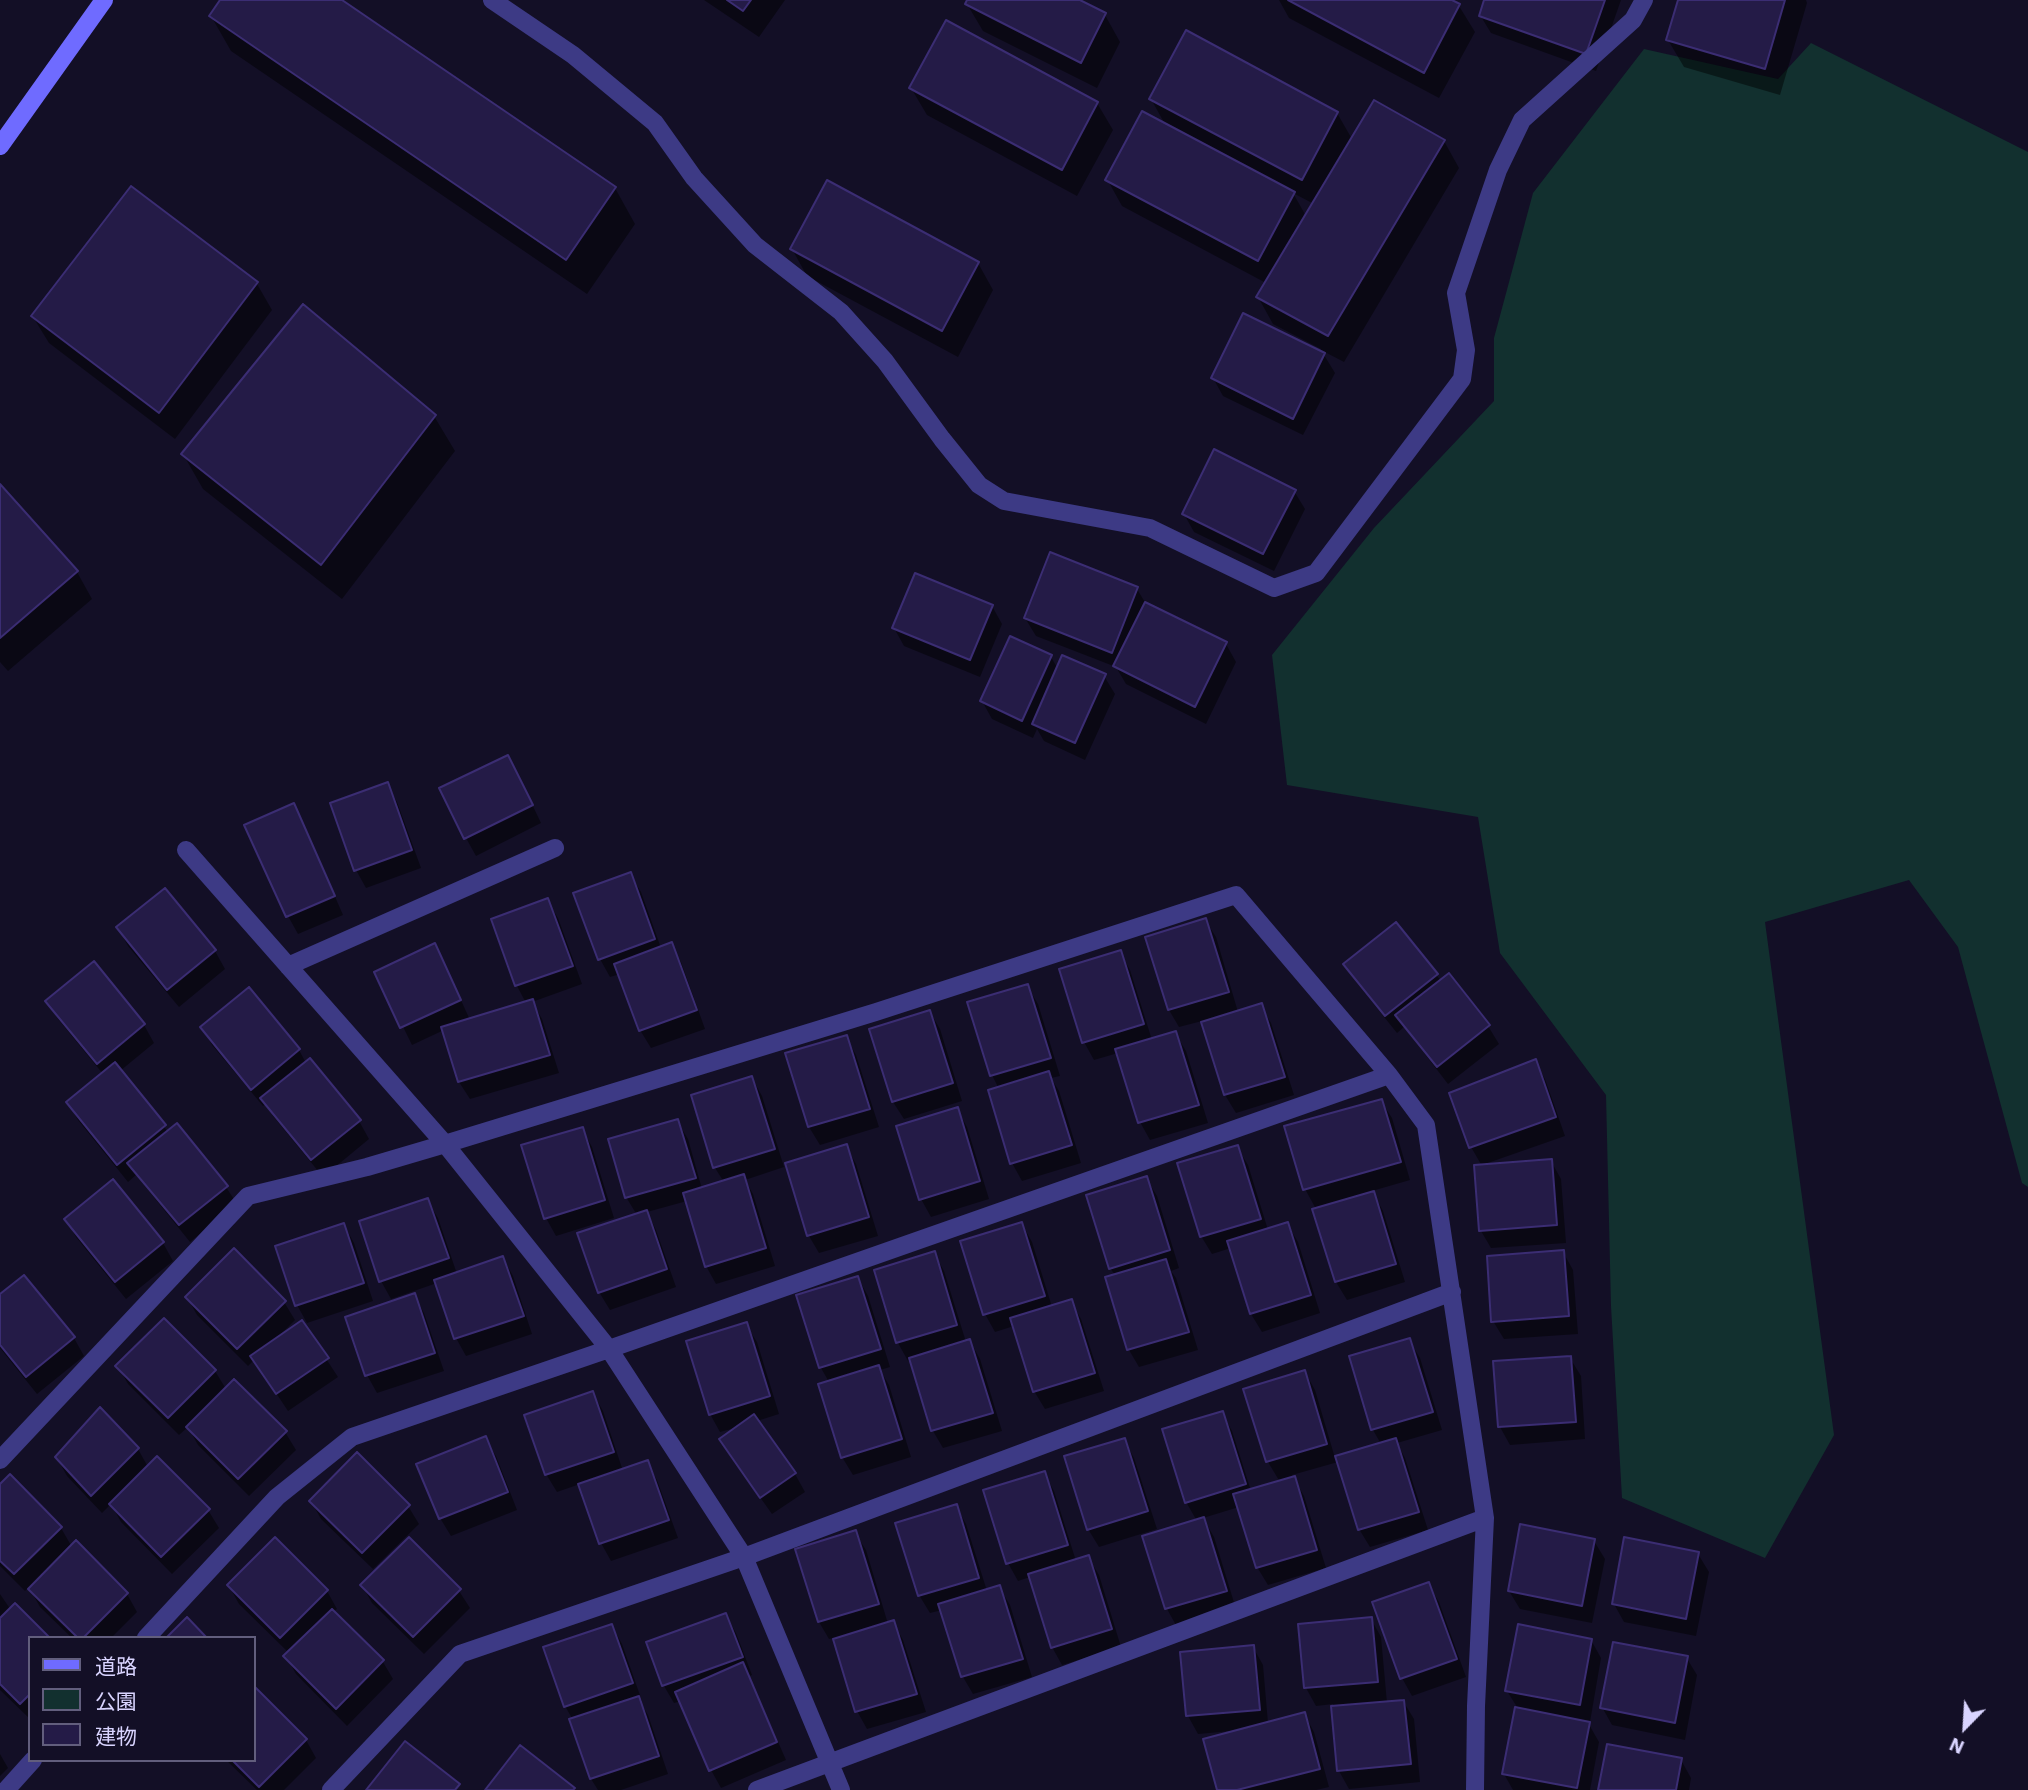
<!DOCTYPE html>
<html>
<head>
<meta charset="utf-8">
<style>
  body { margin:0 }
  #map { position:relative; width:2028px; height:1790px; overflow:hidden; background:#130f26; font-family:"IBM Plex Sans","Noto Sans JP",sans-serif }
  canvas { display:block }
  .legend { position:absolute; left:28px; top:1636px; width:228px; height:126px; box-sizing:border-box; background:#130f26; border:2px solid #625e7d; margin:0; padding:9px 12px; list-style:none; font-size:21px; color:#d9d4ff }
  .legend li { display:flex; align-items:center; gap:14px; height:35px }
  .legend b { width:35px; border:2px solid #625e7d }
  .north { position:absolute; left:1930px; top:1692px; width:70px; height:70px; -webkit-text-stroke:5px #130f26; paint-order:stroke; rotate:204deg; font-size:19px; font-weight:700; line-height:28px; text-align:center; color:#d9d4ff }
  .north::after { content:''; display:block; margin:auto; width:24px; height:32px; background:#d9d4ff; clip-path:polygon(50% 0,100% 100%,50% 72%,0 100%) }
</style>
</head>
<body>
<div id="map">
<canvas width="2028" height="1790"></canvas>
<ul class="legend">
<li><b style="height:9px;background:#6f6bff"></b>道路</li>
<li><b style="height:19px;background:#12302f"></b>公園</li>
<li><b style="height:19px;background:#241b47"></b>建物</li>
</ul>
<div class="north">N</div>
</div>
<script>
const c = document.querySelector('canvas').getContext('2d');
c.lineJoin = 'round';
function fillPath(path, color) {
  c.fillStyle = color;
  c.fill(path, 'evenodd');
}
function poly(rows) {
  const path = new Path2D();
  for (const r of rows) {
    path.moveTo(r[0], r[1]);
    for (let i = 2; i < r.length; i += 2) path.lineTo(r[i], r[i + 1]);
  }
  return path;
}
function stroke(path, color, width, dash) {
  c.strokeStyle = color;
  c.lineWidth = width;
  c.lineCap = dash ? 'butt' : 'round';
  c.setLineDash(dash || []);
  c.stroke(path);
}
fillPath(poly([
  [1811,43,2028,152,2028,1187,2022,1183,1958,947,1909,880,1765,922,1834,1435,1765,1558,1622,1498,1611,1306,1606,1095,1500,953,1478,817,1287,785,1272,655,1374,528,1494,401,1494,338,1533,193,1644,49,1778,79]
]), '#12302f');
fillPath(poly([
  [222,0,339,0,615,188,635,224,587,294,231,51,211,16],
  [704,0,785,0,759,37],
  [969,0,1076,0,1105,15,1120,42,1097,88,983,31,967,4],
  [1279,0,1449,0,1459,6,1475,32,1439,98,1289,18],
  [1486,0,1621,0,1596,71,1491,33,1480,15],
  [1680,0,1806,0,1807,3,1780,95,1684,67,1668,40],
  [911,88,1097,103,1113,130,1077,196,927,115],
  [1151,99,1337,113,1352,139,1444,141,1459,168,1344,362,1321,350,1335,373,1303,435,1223,396,1213,378,1319,352,1321,349,1273,324,1258,297,1266,283,1122,206,1107,179,1166,126],
  [1293,193,1314,204,1306,216,1302,209],
  [792,249,978,263,993,290,958,357,807,276],
  [257,284,272,310,175,439,49,343,33,317],
  [434,416,455,451,342,599,203,489,183,454],
  [0,486,77,572,92,599,8,671,0,662],
  [1294,491,1305,509,1274,571,1194,532,1184,514],
  [1137,589,1146,604,1226,644,1236,662,1206,724,1126,684,1116,667,1036,636,1025,618],
  [992,606,1002,624,980,677,904,646,894,628],
  [1051,657,1058,669,1104,676,1115,694,1085,760,1044,741,1037,729,1033,738,992,719,982,701],
  [518,775,541,823,476,856,466,838],
  [387,784,397,802,421,868,366,888,356,870],
  [293,806,303,823,343,915,298,934,288,916,247,825],
  [630,874,641,892,661,948,671,945,681,962,705,1029,651,1048,640,1030,620,974,610,977,600,959],
  [547,900,558,918,582,984,532,1002,542,1019,559,1073,470,1099,459,1082,444,1030,412,1045,376,972,444,963,470,1020,526,1003,517,986,493,920],
  [1205,920,1216,937,1238,1012,1261,1006,1271,1023,1294,1095,1236,1113,1225,1095,1202,1021,1179,1027,1169,1010],
  [1396,924,1441,981,1488,1026,1499,1044,1448,1084,1404,1027,1397,1033,1356,982,1346,964],
  [118,928,215,951,225,969,179,1007,128,946],
  [1120,952,1130,970,1152,1040,1175,1033,1186,1051,1208,1123,1150,1140,1140,1122,1118,1053,1094,1060,1084,1042],
  [1027,986,1038,1004,1060,1076,1051,1078,1059,1091,1081,1163,1022,1181,1012,1163,999,1089,992,1075],
  [249,989,299,1050,306,1063,359,1121,369,1139,323,1177,273,1116,266,1104,263,1106,212,1045,202,1027],
  [47,1001,144,1025,154,1043,120,1071,168,1132,226,1187,237,1204,190,1242,136,1175,128,1182,78,1120,68,1103,103,1074,58,1019],
  [930,1012,940,1029,962,1101,904,1119,893,1102],
  [846,1037,856,1055,879,1127,820,1145,809,1127,787,1054],
  [1535,1062,1545,1079,1565,1136,1482,1165,1551,1161,1561,1179,1566,1243,1491,1248,1481,1231,1482,1166,1471,1147],
  [752,1078,762,1096,784,1167,745,1180,753,1194,775,1266,716,1284,706,1266,687,1201,647,1212,656,1230,676,1287,610,1310,599,1292,637,1215,626,1197,677,1121,688,1139,702,1189,724,1182,715,1168,693,1096],
  [1381,1101,1392,1118,1410,1180,1372,1191,1383,1211,1405,1282,1347,1300,1336,1282,1314,1210,1316,1209,1305,1189],
  [957,1109,967,1127,989,1199,931,1217,921,1199],
  [582,1129,592,1147,614,1218,556,1236,546,1218],
  [846,1146,856,1164,878,1236,819,1253,809,1236,787,1164],
  [1237,1147,1248,1165,1268,1230,1287,1224,1298,1242,1320,1313,1262,1332,1251,1314,1231,1248,1212,1254,1201,1236],
  [1146,1178,1157,1196,1179,1268,1171,1271,1176,1278,1198,1350,1139,1367,1129,1350,1107,1278,1115,1275,1110,1268],
  [113,1182,163,1243,173,1261,126,1299,76,1237,66,1220],
  [427,1200,438,1218,457,1274,503,1258,513,1276,532,1334,466,1356,456,1338,437,1283,391,1299,381,1281],
  [1022,1224,1032,1242,1052,1307,1071,1302,1081,1319,1104,1391,1045,1409,1034,1391,1014,1326,995,1332,985,1314],
  [344,1225,354,1243,373,1301,307,1323,297,1305],
  [1563,1252,1573,1270,1578,1334,1504,1339,1493,1321],
  [934,1253,944,1271,966,1342,970,1341,980,1359,1002,1431,943,1448,933,1431,911,1360,908,1361,898,1343,876,1271],
  [24,1277,74,1338,84,1356,37,1394,0,1348,0,1296],
  [858,1278,868,1296,890,1367,880,1370,889,1385,911,1457,853,1475,842,1457,829,1382,821,1368,799,1296],
  [414,1295,424,1313,444,1371,377,1393,367,1375,347,1318],
  [187,1297,284,1302,295,1320,280,1335,281,1336,302,1322,338,1377,288,1411,254,1360,248,1366,197,1315],
  [164,1320,215,1371,226,1389,285,1432,296,1450,249,1496,198,1445,188,1427,179,1435,128,1384,118,1366],
  [746,1325,757,1342,779,1414,757,1421,795,1474,805,1492,772,1514,732,1458,721,1440,739,1427,720,1432,710,1414],
  [1409,1340,1420,1358,1442,1430,1397,1443,1405,1458,1428,1530,1370,1547,1359,1529,1338,1462,1292,1475,1304,1496,1326,1568,1268,1585,1257,1567,1239,1507,1203,1518,1214,1537,1236,1609,1177,1627,1167,1609,1144,1537,1197,1521,1186,1502,1222,1413,1232,1431,1251,1491,1280,1482,1268,1462,1246,1390,1305,1372,1315,1390,1335,1458,1381,1444,1373,1430,1351,1357],
  [1570,1358,1581,1376,1585,1439,1510,1445,1500,1427,1495,1363],
  [593,1394,603,1411,623,1471,647,1463,657,1480,678,1538,611,1561,601,1543,580,1484,557,1492,546,1474],
  [485,1439,496,1456,517,1510,451,1536,440,1518],
  [1124,1440,1134,1458,1157,1529,1099,1547,1088,1529],
  [138,1449,148,1467,208,1510,219,1528,172,1574,121,1522,111,1504,102,1513,67,1476,57,1458],
  [1044,1473,1054,1491,1076,1561,1088,1557,1099,1575,1121,1647,1062,1665,1052,1647,1030,1577,1018,1581,1008,1563],
  [0,1487,61,1528,72,1547,127,1594,137,1612,111,1638,72,1638,40,1607,29,1587,25,1591,0,1566],
  [311,1501,408,1506,419,1524,373,1569,321,1519],
  [956,1506,966,1524,987,1591,999,1587,1010,1605,1032,1677,973,1694,963,1677,942,1610,930,1613,919,1595],
  [855,1533,866,1550,888,1624,893,1622,903,1640,926,1712,867,1729,857,1711,834,1638,829,1639,819,1622],
  [1594,1541,1605,1559,1592,1623,1520,1609,1509,1591],
  [1698,1554,1709,1572,1696,1636,1624,1622,1614,1604],
  [1428,1584,1439,1602,1466,1677,1412,1696,1402,1678,1374,1603],
  [362,1585,459,1591,470,1608,424,1654,372,1603],
  [229,1586,327,1591,337,1609,333,1612,383,1662,393,1679,347,1726,296,1674,286,1656,289,1653,239,1604],
  [0,1594,30,1638,30,1719,0,1690],
  [726,1615,736,1633,752,1675,749,1676,786,1760,721,1788,711,1770,681,1701,674,1703,664,1686,648,1643],
  [1371,1619,1381,1637,1387,1703,1403,1701,1414,1719,1420,1782,1349,1789,1339,1771,1333,1704,1316,1706,1306,1688,1300,1625],
  [612,1626,622,1644,642,1701,640,1702,648,1715,668,1774,621,1790,598,1790,591,1779,571,1720,573,1720,565,1706],
  [1591,1640,1601,1658,1590,1722,1587,1721,1599,1742,1590,1790,1513,1790,1504,1774,1517,1707,1507,1691],
  [1253,1647,1263,1665,1268,1723,1304,1714,1314,1732,1329,1787,1316,1790,1218,1790,1231,1731,1198,1734,1188,1716,1182,1653],
  [1686,1657,1697,1675,1685,1740,1612,1725,1602,1707],
  [255,1689,306,1740,316,1758,284,1790,257,1790,226,1760,254,1760,254,1691],
  [0,1754,8,1768,0,1776],
  [1681,1760,1691,1778,1689,1790,1600,1790]
]), '#0007');
const building = poly([
  [220,0,342,0,616,187,566,260,209,16,220,0],
  [727,0,751,0,743,11,727,0],
  [967,0,1080,0,1106,13,1081,63,965,4,967,0],
  [1288,0,1452,0,1460,4,1424,73,1288,0],
  [1484,0,1605,0,1586,54,1479,16,1484,0],
  [1678,0,1785,0,1765,69,1666,40,1678,0],
  [946,20,1098,102,1062,170,909,88,946,20],
  [1186,30,1338,112,1302,180,1149,99,1186,30],
  [1374,100,1445,140,1328,336,1256,297,1374,100],
  [1142,111,1295,192,1258,261,1105,180,1142,111],
  [827,180,979,262,942,331,790,249,827,180],
  [131,186,258,282,159,413,31,316,131,186],
  [303,304,436,415,321,565,181,454,303,304],
  [1243,313,1325,353,1293,419,1211,378,1243,313],
  [1214,449,1296,490,1263,554,1182,514,1214,449],
  [0,484,78,571,0,638,0,484],
  [1050,552,1138,587,1112,653,1024,618,1050,552],
  [915,573,993,605,970,660,892,628,915,573],
  [1145,602,1227,642,1195,707,1113,666,1145,602],
  [1010,636,1052,655,1022,721,980,701,1010,636],
  [1062,655,1106,674,1075,743,1032,724,1062,655],
  [508,755,533,805,464,839,439,788,508,755],
  [388,782,412,850,354,871,330,803,388,782],
  [294,803,335,896,286,917,244,825,294,803],
  [631,872,655,939,598,960,573,893,631,872],
  [165,888,216,950,167,990,116,927,165,888],
  [548,898,573,966,515,986,491,919,548,898],
  [1206,918,1229,992,1168,1010,1145,937,1206,918],
  [1396,922,1438,974,1385,1016,1343,964,1396,922],
  [672,942,697,1010,639,1031,614,964,672,942],
  [435,943,461,1000,400,1028,374,972,435,943],
  [1121,950,1144,1024,1082,1043,1059,969,1121,950],
  [94,961,145,1024,97,1064,45,1001,94,961],
  [1449,973,1490,1025,1437,1067,1395,1015,1449,973],
  [1028,984,1051,1058,990,1076,967,1002,1028,984],
  [249,987,300,1049,251,1090,200,1027,249,987],
  [533,999,550,1055,458,1082,441,1027,533,999],
  [1262,1003,1285,1077,1224,1095,1201,1022,1262,1003],
  [930,1010,953,1083,892,1102,869,1029,930,1010],
  [1176,1031,1199,1105,1138,1123,1115,1049,1176,1031],
  [847,1035,870,1109,808,1127,785,1053,847,1035],
  [310,1058,361,1120,311,1160,260,1098,310,1058],
  [1536,1059,1556,1117,1469,1148,1449,1093,1536,1059],
  [115,1062,166,1125,117,1165,66,1102,115,1062],
  [1049,1071,1072,1145,1010,1164,988,1090,1049,1071],
  [752,1076,775,1149,713,1168,691,1095,752,1076],
  [1382,1099,1401,1162,1303,1190,1284,1126,1382,1099],
  [958,1107,980,1181,919,1200,896,1126,958,1107],
  [678,1119,696,1178,625,1198,608,1139,678,1119],
  [177,1123,228,1186,179,1225,127,1163,177,1123],
  [583,1127,605,1200,544,1219,521,1145,583,1127],
  [847,1144,869,1217,807,1236,785,1163,847,1144],
  [1238,1145,1261,1219,1200,1237,1177,1163,1238,1145],
  [1552,1159,1557,1225,1479,1231,1474,1165,1552,1159],
  [744,1174,766,1248,705,1267,683,1193,744,1174],
  [1147,1176,1170,1250,1109,1269,1086,1195,1147,1176],
  [113,1179,164,1242,115,1282,64,1219,113,1179],
  [1374,1191,1396,1264,1335,1282,1312,1209,1374,1191],
  [428,1198,449,1258,379,1282,359,1221,428,1198],
  [647,1210,667,1269,598,1293,577,1233,647,1210],
  [1022,1222,1045,1296,983,1315,960,1241,1022,1222],
  [1288,1222,1311,1295,1250,1314,1227,1241,1288,1222],
  [344,1223,364,1283,295,1306,275,1246,344,1223],
  [234,1248,286,1301,237,1349,185,1297,234,1248],
  [1564,1250,1569,1316,1491,1322,1487,1256,1564,1250],
  [935,1251,957,1325,896,1343,874,1270,935,1251],
  [503,1256,524,1316,454,1339,434,1280,503,1256],
  [1166,1259,1189,1332,1127,1350,1105,1277,1166,1259],
  [24,1275,75,1337,26,1377,0,1345,0,1294,24,1275],
  [858,1276,881,1349,819,1368,796,1295,858,1276],
  [415,1293,435,1353,365,1376,345,1317,415,1293],
  [1072,1299,1095,1373,1033,1392,1010,1318,1072,1299],
  [164,1318,216,1370,168,1418,115,1366,164,1318],
  [302,1320,329,1358,276,1394,250,1356,302,1320],
  [747,1322,770,1396,709,1415,686,1341,747,1322],
  [1410,1338,1433,1412,1371,1430,1349,1356,1410,1338],
  [970,1339,993,1413,931,1431,909,1358,970,1339],
  [1571,1356,1576,1422,1498,1427,1493,1361,1571,1356],
  [879,1365,902,1439,841,1458,818,1384,879,1365],
  [1305,1370,1327,1444,1266,1462,1243,1389,1305,1370],
  [234,1379,287,1431,238,1479,186,1427,234,1379],
  [593,1391,614,1452,545,1475,524,1415,593,1391],
  [100,1407,139,1448,91,1496,55,1457,100,1407],
  [1223,1411,1246,1484,1185,1503,1162,1429,1223,1411],
  [754,1414,796,1473,760,1498,719,1439,754,1414],
  [486,1436,508,1492,439,1519,416,1464,486,1436],
  [1125,1438,1148,1511,1087,1530,1064,1456,1125,1438],
  [1396,1438,1419,1512,1358,1530,1335,1456,1396,1438],
  [357,1452,410,1505,362,1553,309,1501,357,1452],
  [157,1456,210,1509,161,1557,109,1504,157,1456],
  [648,1460,669,1520,599,1544,578,1484,648,1460],
  [1045,1471,1068,1545,1006,1564,983,1490,1045,1471],
  [10,1474,62,1527,14,1574,0,1561,0,1484,10,1474],
  [1295,1476,1317,1550,1256,1568,1233,1494,1295,1476],
  [957,1504,979,1578,918,1596,895,1523,957,1504],
  [1204,1517,1227,1591,1165,1609,1142,1536,1204,1517],
  [1520,1524,1595,1539,1582,1606,1508,1591,1520,1524],
  [856,1530,879,1604,818,1622,795,1549,856,1530],
  [275,1537,328,1590,280,1638,227,1585,275,1537],
  [409,1537,461,1589,413,1637,360,1585,409,1537],
  [1624,1537,1699,1552,1686,1619,1612,1604,1624,1537],
  [76,1540,128,1593,83,1638,78,1638,28,1589,76,1540],
  [1089,1555,1112,1629,1051,1648,1028,1574,1089,1555],
  [1429,1582,1457,1659,1400,1679,1372,1602,1429,1582],
  [1000,1585,1023,1659,961,1677,938,1604,1000,1585],
  [15,1603,50,1638,30,1638,30,1694,20,1704,0,1684,0,1618,15,1603],
  [332,1609,384,1660,336,1709,283,1656,332,1609],
  [726,1613,743,1657,662,1686,646,1642,726,1613],
  [187,1617,207,1638,166,1638,187,1617],
  [1372,1617,1378,1682,1304,1688,1298,1624,1372,1617],
  [894,1620,917,1694,855,1712,833,1639,894,1620],
  [612,1624,633,1683,564,1707,543,1647,612,1624],
  [1518,1624,1592,1639,1580,1705,1505,1691,1518,1624],
  [1613,1642,1688,1656,1675,1723,1600,1708,1613,1642],
  [1254,1645,1260,1710,1186,1716,1180,1652,1254,1645],
  [743,1662,777,1742,709,1771,675,1692,743,1662],
  [255,1687,307,1739,259,1787,232,1760,254,1760,254,1688,255,1687],
  [639,1696,659,1756,590,1779,569,1719,639,1696],
  [1404,1700,1411,1764,1337,1771,1331,1706,1404,1700],
  [1515,1707,1590,1722,1577,1788,1502,1774,1515,1707],
  [1305,1712,1320,1769,1237,1790,1217,1790,1203,1739,1305,1712],
  [405,1741,460,1784,455,1790,366,1790,405,1741],
  [1607,1744,1682,1758,1676,1790,1598,1790,1607,1744],
  [520,1745,575,1788,573,1790,485,1790,520,1745]
]);
fillPath(building, '#241b47');
stroke(building, '#3b2d73', 2);
stroke(poly([
  [492,0,573,55,655,123,694,178,755,245,841,312,885,361,942,439,979,485,1004,501,1150,528,1274,588,1316,573,1462,379,1466,350,1456,293,1498,170,1522,120,1633,20,1644,0],
  [186,850,445,1144,609,1349,744,1557,841,1790],
  [288,966,555,848],
  [0,1460,248,1196,367,1167,445,1144,876,1012,1236,895,1389,1075,1426,1125,1485,1518,1476,1706,1475,1790],
  [146,1638,277,1497,352,1437,609,1349,1389,1075],
  [6,1790,33,1760],
  [331,1790,460,1654,744,1557,1452,1292],
  [757,1790,1485,1518]
]), '#3d3a85', 18);
stroke(poly([
  [0,146,104,0]
]), '#6f6bff', 18);
</script>
</body>
</html>
